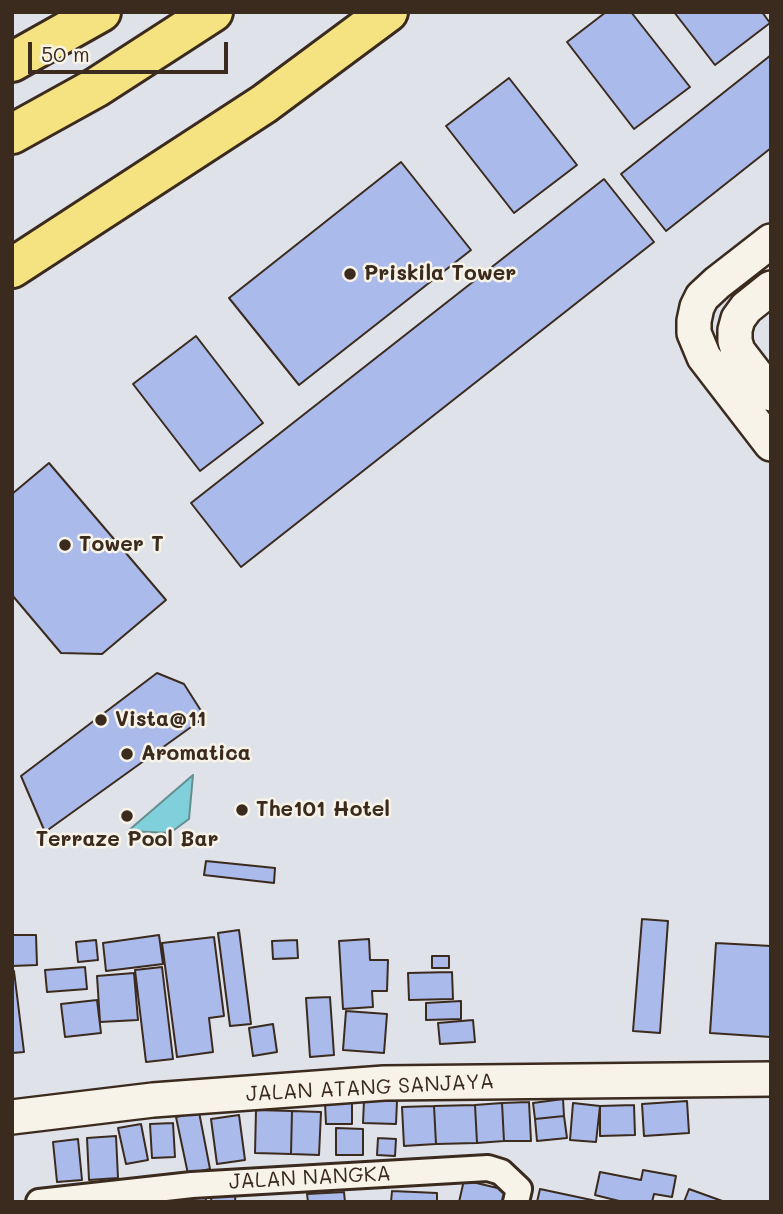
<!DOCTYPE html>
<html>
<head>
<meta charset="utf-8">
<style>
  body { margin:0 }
  #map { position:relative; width:783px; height:1214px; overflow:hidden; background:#e0e2e9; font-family:Mali,sans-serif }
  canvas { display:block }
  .frame { position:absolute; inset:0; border:14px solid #3b2a1e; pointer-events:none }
  .scale { position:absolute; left:28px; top:42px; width:200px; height:32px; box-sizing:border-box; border:4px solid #3b2a1e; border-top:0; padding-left:9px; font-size:21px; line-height:24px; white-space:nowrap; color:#3b2a1e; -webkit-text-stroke:5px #f7f3e8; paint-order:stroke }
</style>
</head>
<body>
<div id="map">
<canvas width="783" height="1214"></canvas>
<div class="frame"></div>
<div class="scale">50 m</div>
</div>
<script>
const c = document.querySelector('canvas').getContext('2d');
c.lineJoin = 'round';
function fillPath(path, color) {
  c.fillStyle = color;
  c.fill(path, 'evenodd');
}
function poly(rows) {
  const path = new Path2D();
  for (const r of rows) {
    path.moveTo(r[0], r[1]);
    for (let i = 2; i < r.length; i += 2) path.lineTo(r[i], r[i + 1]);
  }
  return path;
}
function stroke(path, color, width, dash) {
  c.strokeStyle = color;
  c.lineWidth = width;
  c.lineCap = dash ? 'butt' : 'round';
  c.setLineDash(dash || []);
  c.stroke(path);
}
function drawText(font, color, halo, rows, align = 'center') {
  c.font = font + ' Mali,sans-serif';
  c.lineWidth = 5;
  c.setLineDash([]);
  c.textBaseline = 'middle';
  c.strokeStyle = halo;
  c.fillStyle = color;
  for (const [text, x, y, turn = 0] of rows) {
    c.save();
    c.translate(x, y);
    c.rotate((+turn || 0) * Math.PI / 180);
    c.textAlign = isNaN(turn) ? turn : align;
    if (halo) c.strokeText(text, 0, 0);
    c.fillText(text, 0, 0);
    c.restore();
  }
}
const water = poly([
  [193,775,189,819,170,833,128,831,193,775]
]);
fillPath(water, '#80d0db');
stroke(water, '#648e8f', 2);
const building = poly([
  [606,12,631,12,690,87,634,129,567,42,606,12],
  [674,12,762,12,770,23,715,65,674,12],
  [771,55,771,148,666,231,621,174,771,55],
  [509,78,577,165,514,213,446,126,509,78],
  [401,162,471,250,299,385,229,298,401,162],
  [604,179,654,242,241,567,191,503,604,179],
  [196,336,263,423,200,471,133,384,196,336],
  [49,463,166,600,102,654,61,653,12,595,12,494,49,463],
  [157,673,184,684,205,717,45,832,21,776,157,673],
  [206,861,275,868,274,883,204,875,206,861],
  [642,919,668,921,660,1033,633,1031,642,919],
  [239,930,251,1024,230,1026,218,933,239,930],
  [12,935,36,935,37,965,12,966,12,935],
  [159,935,163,964,106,971,103,943,159,935],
  [214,937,224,1016,209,1018,213,1052,177,1057,162,943,214,937],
  [369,939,370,960,388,960,387,991,372,991,373,1007,343,1009,339,941,369,939],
  [96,940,98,960,78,962,76,942,96,940],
  [297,940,298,958,273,959,272,941,297,940],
  [716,943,771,946,771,1037,710,1033,716,943],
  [432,956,449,956,449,968,432,968,432,956],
  [85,967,87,989,47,992,45,970,85,967],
  [162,967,173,1059,146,1062,135,970,162,967],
  [12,971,14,971,24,1052,12,1053,12,971],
  [452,972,453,999,409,1000,408,973,452,972],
  [134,973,138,1020,100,1022,97,976,134,973],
  [330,997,334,1055,310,1057,306,998,330,997],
  [97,1000,101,1033,65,1037,61,1004,97,1000],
  [461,1001,461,1019,426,1020,426,1003,461,1001],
  [346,1011,387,1014,384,1053,343,1050,346,1011],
  [473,1020,475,1042,440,1044,438,1023,473,1020],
  [273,1024,277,1052,253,1056,249,1028,273,1024],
  [563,1099,564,1116,535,1119,533,1103,563,1099],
  [364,1100,397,1101,396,1124,363,1123,364,1100],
  [687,1101,689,1133,644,1136,642,1104,687,1101],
  [352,1102,352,1124,326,1124,325,1103,352,1102],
  [529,1102,531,1141,504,1141,502,1103,529,1102],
  [502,1103,504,1141,477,1143,475,1105,502,1103],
  [573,1103,600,1106,596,1142,570,1140,573,1103],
  [475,1105,477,1143,436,1144,434,1106,475,1105],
  [634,1105,635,1135,600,1136,600,1106,634,1105],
  [434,1106,436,1144,404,1146,402,1107,434,1106],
  [256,1110,292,1111,291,1154,255,1153,256,1110],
  [292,1111,321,1112,319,1155,291,1154,292,1111],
  [199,1112,210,1169,188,1174,176,1117,199,1112],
  [239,1115,245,1160,217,1164,211,1119,239,1115],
  [564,1116,567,1138,537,1141,535,1119,564,1116],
  [173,1123,175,1157,152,1158,150,1124,173,1123],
  [141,1124,148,1160,126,1164,118,1128,141,1124],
  [336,1128,363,1129,363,1155,336,1155,336,1128],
  [116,1136,118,1178,89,1180,87,1138,116,1136],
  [378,1138,396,1139,395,1156,377,1155,378,1138],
  [78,1139,82,1180,57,1182,53,1142,78,1139],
  [643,1170,676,1176,672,1197,654,1194,652,1202,623,1202,595,1195,600,1172,641,1180,643,1170],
  [464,1180,510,1191,507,1202,459,1202,464,1180],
  [212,1187,236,1188,235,1202,211,1202,212,1187],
  [540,1189,601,1202,537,1202,540,1189],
  [689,1189,725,1202,684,1202,689,1189],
  [392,1191,437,1193,437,1202,391,1202,392,1191],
  [205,1192,206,1202,113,1202,205,1192],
  [344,1192,345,1202,308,1202,307,1194,344,1192]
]);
fillPath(building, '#aabaea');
stroke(building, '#3b2a1e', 2);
const street = poly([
  [39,1202,192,1185,488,1168,501,1172,519,1189,516,1202]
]);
const secondary = poly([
  [771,241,717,283,702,297,697,307,694,321,694,333,704,357,771,444],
  [771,288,746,308,738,319,735,330,735,341,738,351,771,394],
  [12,1117,153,1100,384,1083,771,1079]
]);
const highway = poly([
  [12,62,101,12],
  [12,134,97,87,213,12],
  [12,268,264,104,388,12]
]);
stroke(street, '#3b2a1e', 30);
stroke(secondary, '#3b2a1e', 38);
stroke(highway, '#3b2a1e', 44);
stroke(street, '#f7f3e8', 24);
stroke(secondary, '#f7f3e8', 33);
stroke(highway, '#f5e381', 38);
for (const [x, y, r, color] of [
  [350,274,7,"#3b2a1e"],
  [65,545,7,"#3b2a1e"],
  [101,720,7,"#3b2a1e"],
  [127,754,7,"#3b2a1e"],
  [242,810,7,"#3b2a1e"],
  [127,816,7,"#3b2a1e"]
]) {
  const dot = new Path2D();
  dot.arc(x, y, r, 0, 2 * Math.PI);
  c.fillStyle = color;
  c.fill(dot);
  stroke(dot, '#f7f3e8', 2.5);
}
drawText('bold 21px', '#3b2a1e', '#f7f3e8', [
  ["Priskila Tower",364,274],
  ["Tower T",79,545],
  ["Vista@11",115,720],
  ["Aromatica",141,754],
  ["The101 Hotel",256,810],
  ["Terraze Pool Bar",127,840,"center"]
], 'left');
drawText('21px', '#3b2a1e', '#f7f3e8', [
  ["JALAN ATANG SANJAYA",370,1088,-3],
  ["JALAN NANGKA",310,1178,-3]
]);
</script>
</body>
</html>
